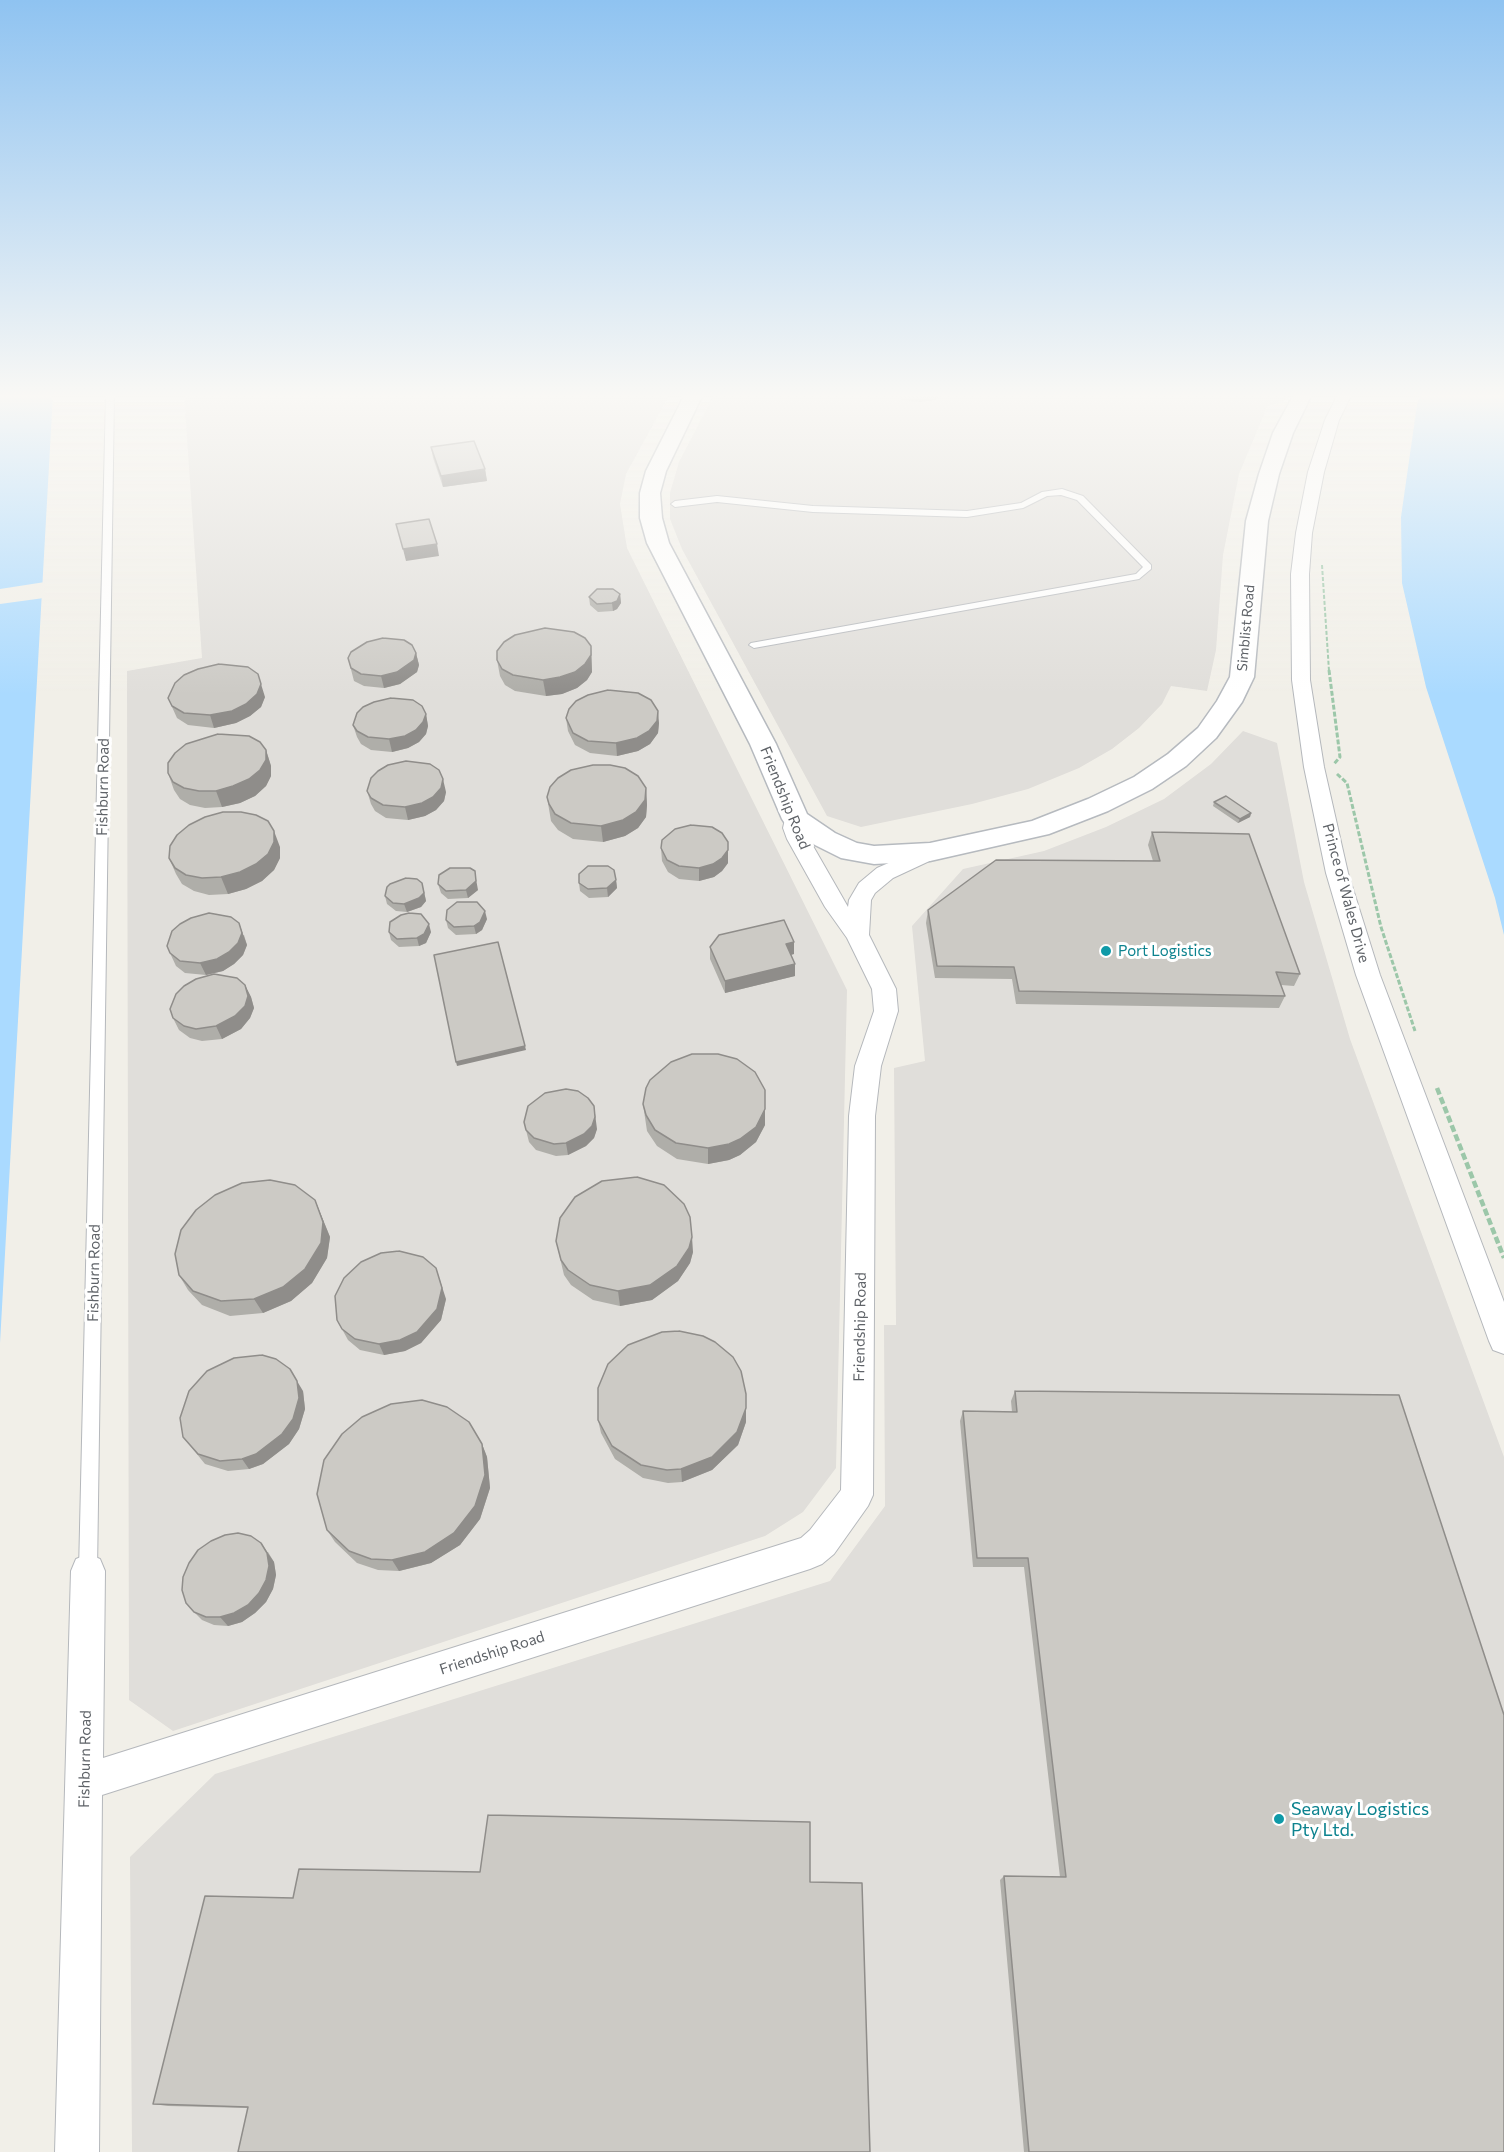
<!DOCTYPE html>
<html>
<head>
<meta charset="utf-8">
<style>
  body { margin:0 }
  canvas { display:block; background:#f1efe8 }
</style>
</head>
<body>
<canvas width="1504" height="2152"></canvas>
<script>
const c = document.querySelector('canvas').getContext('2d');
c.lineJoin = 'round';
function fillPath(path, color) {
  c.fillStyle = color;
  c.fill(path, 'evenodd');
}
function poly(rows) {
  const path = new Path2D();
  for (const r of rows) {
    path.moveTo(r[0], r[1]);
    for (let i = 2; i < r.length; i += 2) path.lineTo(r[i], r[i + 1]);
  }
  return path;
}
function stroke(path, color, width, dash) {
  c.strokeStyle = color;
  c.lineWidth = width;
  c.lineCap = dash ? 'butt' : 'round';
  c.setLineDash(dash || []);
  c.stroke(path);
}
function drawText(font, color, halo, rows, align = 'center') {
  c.font = font + ' Commissioner,sans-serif';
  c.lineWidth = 6;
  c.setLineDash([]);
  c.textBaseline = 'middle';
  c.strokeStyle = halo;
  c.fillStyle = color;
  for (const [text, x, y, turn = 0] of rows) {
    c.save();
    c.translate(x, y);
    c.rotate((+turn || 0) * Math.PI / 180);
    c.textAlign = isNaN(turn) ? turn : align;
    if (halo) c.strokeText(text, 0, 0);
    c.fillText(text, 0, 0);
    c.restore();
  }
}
fillPath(poly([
  [184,394,670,394,626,474,620,504,627,548,847,990,836,1468,803,1512,765,1536,173,1731,129,1700,127,671,202,658],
  [714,394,1288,394,1284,401,1267,407,1239,474,1223,555,1216,650,1207,691,1171,686,1162,704,1139,728,1112,749,1079,768,1028,789,972,804,861,827,827,816,682,549,670,519,670,493,679,462],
  [1243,731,1277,743,1304,882,1350,1039,1504,1457,1504,2152,132,2152,130,1857,215,1774,830,1581,885,1506,884,1325,896,1325,894,1068,925,1061,912,926,963,869,1044,851,1106,827,1164,799,1211,764]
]), '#e0deda');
fillPath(poly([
  [0,394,53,394,0,1343],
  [1421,394,1504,394,1504,935,1495,898,1426,687,1402,583,1401,517,1417,405]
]), '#aadaff');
fillPath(poly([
  [45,582,44,598,0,604,0,589]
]), '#f1efe8');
const lane = poly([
  [106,394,114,394,97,1571,94,1577,88,1580,82,1577,79,1571,106,394],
  [1062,489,1083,496,1151,565,1151,569,1139,579,754,648,749,645,751,643,1136,574,1143,567,1077,500,1061,495,1047,496,1023,508,967,517,813,512,717,502,675,507,671,504,675,501,717,496,813,506,967,511,1021,503,1042,492,1062,489]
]);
const street = poly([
  [1338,394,1352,394,1339,420,1324,472,1312,533,1309,574,1310,680,1324,767,1348,873,1380,975,1504,1302,1504,1354,1493,1350,1489,1341,1356,975,1326,873,1304,767,1292,680,1291,574,1296,533,1308,472,1325,420,1338,394],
  [796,812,804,814,807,819,805,828,809,839,848,907,849,900,859,883,877,868,930,845,938,847,941,852,938,857,893,878,875,893,871,900,869,935,896,989,898,1011,881,1066,875,1116,873,1495,868,1506,834,1554,822,1564,810,1569,102,1795,99,2152,55,2152,71,1571,76,1559,88,1554,100,1559,105,1571,103,1758,801,1538,810,1530,841,1490,849,1116,855,1066,874,1011,872,989,847,938,825,907,787,839,783,828,785,819,788,814,796,812]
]);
const secondary = poly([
  [685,394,703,394,666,471,660,493,662,518,669,543,776,744,807,814,835,833,857,843,874,846,930,843,1032,821,1088,799,1134,777,1168,754,1198,728,1217,701,1230,677,1246,521,1259,474,1273,433,1294,394,1312,394,1293,433,1279,474,1268,521,1254,677,1242,702,1216,738,1186,766,1152,789,1108,811,1049,834,930,861,874,864,841,858,815,845,786,825,782,819,750,744,647,543,640,518,640,493,646,471,685,394]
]);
stroke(lane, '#b5b8bc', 2);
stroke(street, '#b5b8bc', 2);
stroke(secondary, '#b6babf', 3);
stroke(poly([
  [1322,565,1329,671]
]), '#9cc7a9', 2, [4, 2]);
stroke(poly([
  [1329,670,1340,757,1334,764],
  [1337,774,1347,783,1381,927,1415,1031]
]), '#9cc7a9', 3, [5, 2]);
stroke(poly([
  [1437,1088,1504,1258]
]), '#9cc7a9', 4.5, [7, 3]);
fillPath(lane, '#fff');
fillPath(street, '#fff');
fillPath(secondary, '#fff');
fillPath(poly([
  [891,394,943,394,935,400,919,402,902,400],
  [431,447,485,469,487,481,443,487,433,458],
  [620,594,621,603,617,609,613,611,598,612,590,605,589,597],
  [591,646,592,672,587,680,577,688,562,694,546,696,515,691,505,685,500,676,497,660],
  [416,653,419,665,417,672,400,684,384,688,364,686,354,681,348,658],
  [265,697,261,707,250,716,236,723,214,728,188,725,177,718,168,698],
  [426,714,428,726,426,734,419,742,408,748,392,752,371,750,361,744,357,737,353,725],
  [566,718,659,723,658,733,650,744,638,751,617,756,590,753,575,745,568,731],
  [266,750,271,766,271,776,266,786,255,796,240,803,222,807,205,808,190,805,180,799,174,790,168,773],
  [646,788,647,805,646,817,638,828,625,836,603,842,573,839,558,830,551,821,547,797],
  [367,791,446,792,444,801,436,810,425,816,408,820,386,818,375,811,371,804],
  [1214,802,1251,813,1250,817,1238,823,1213,806],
  [1152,832,1300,974,1294,986,1281,985,1285,996,1279,1008,1016,1004,1012,979,935,978,926,923,928,910,1153,861,1148,845],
  [728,842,728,863,722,871,714,877,699,881,679,879,668,872,662,861,661,848],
  [280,847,280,858,274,870,262,881,246,889,228,894,209,895,194,891,182,884,176,874,169,858],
  [616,880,617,888,608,897,589,898,580,891,579,883],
  [438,884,478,890,468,898,448,899,441,893],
  [424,891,426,901,421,907,407,912,396,911,387,904,385,896],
  [487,919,482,930,476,934,456,935,448,928,446,920],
  [389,932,431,932,426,943,419,946,399,947,391,940],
  [244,935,247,945,243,955,234,964,223,971,206,975,185,973,176,966,170,953],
  [710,947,794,954,791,955,795,964,795,976,725,993,710,959],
  [245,985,251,997,254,1008,250,1018,241,1029,222,1039,202,1041,190,1038,179,1030,173,1018],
  [643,1104,765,1125,756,1142,740,1155,729,1160,708,1164,677,1159,657,1146,647,1131],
  [524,1122,597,1129,594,1138,586,1146,568,1155,556,1156,536,1150,529,1142],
  [315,1200,330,1237,327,1258,312,1283,291,1301,263,1313,230,1316,202,1305,188,1290,179,1275],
  [556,1241,693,1252,690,1263,678,1281,652,1300,620,1306,593,1300,571,1285,564,1275],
  [446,1299,441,1320,421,1343,405,1351,384,1355,360,1350,348,1340,337,1320],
  [303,1391,305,1409,299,1429,289,1444,263,1464,249,1469,228,1471,205,1464,183,1437],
  [1015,1391,1504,2152,1024,2152,1000,1880,1004,1876,1060,1877,1024,1567,973,1567,960,1421,963,1411,1012,1412,1011,1401],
  [746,1394,746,1422,738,1445,712,1470,682,1482,668,1483,643,1478,615,1459,601,1433,598,1420],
  [482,1444,487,1457,490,1488,480,1519,460,1545,431,1563,399,1571,378,1570,357,1563,335,1542,327,1530],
  [268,1552,274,1562,276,1575,273,1589,266,1602,255,1613,242,1622,228,1626,214,1625,202,1620,194,1612],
  [810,1822,247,2108,168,2106,153,2104,293,1898,480,1872]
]), '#afaea9');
fillPath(poly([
  [920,394,943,394,935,400,919,402],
  [485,469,487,481,443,487,441,476],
  [437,544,439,556,406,561,403,549],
  [620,594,621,603,617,609,613,611,612,603],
  [591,646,592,672,587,680,577,688,562,694,546,696,543,680],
  [416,653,419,665,417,672,400,684,384,688,381,676],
  [261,684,265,697,261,707,250,716,236,723,214,728,210,715],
  [658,711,659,723,658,733,650,744,638,751,617,756,616,743],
  [426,714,428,726,426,734,419,742,408,748,392,752,389,739],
  [266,750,271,766,271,776,266,786,255,796,240,803,222,807,216,791],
  [443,779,446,792,444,801,436,810,425,816,408,820,405,807],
  [646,788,647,805,646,817,638,828,625,836,603,842,601,826],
  [1251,813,1250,817,1238,823,1240,819],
  [274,831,280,847,280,858,274,870,262,881,246,889,228,894,221,877],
  [728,850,728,863,722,871,714,877,699,881,699,868],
  [476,879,478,890,468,898,466,890],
  [616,880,617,888,608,897,607,888],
  [422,883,426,901,421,907,407,912,404,904],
  [485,911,487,919,482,930,476,934,474,926],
  [239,923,247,945,243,955,234,964,223,971,206,975,200,963],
  [429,924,431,932,426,943,419,946,417,938],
  [794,942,794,954,785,956,786,944],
  [795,964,795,976,725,993,725,981],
  [245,985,251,997,254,1008,250,1018,241,1029,222,1039,216,1026],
  [525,1046,526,1050,457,1066,456,1062],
  [765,1090,765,1125,756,1142,740,1155,729,1160,708,1164,708,1148],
  [594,1106,597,1129,594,1138,586,1146,568,1155,566,1143],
  [315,1200,330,1237,327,1258,312,1283,291,1301,263,1313,254,1299],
  [692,1237,693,1252,690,1263,678,1281,652,1300,620,1306,618,1291],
  [436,1268,446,1299,441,1320,421,1343,405,1351,384,1355,379,1344],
  [297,1381,303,1391,305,1409,299,1429,289,1444,263,1464,249,1469,242,1459],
  [746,1394,746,1422,738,1445,712,1470,682,1482,681,1469],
  [482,1444,487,1457,490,1488,480,1519,460,1545,431,1563,399,1571,392,1560],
  [261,1543,274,1562,276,1575,273,1589,266,1602,255,1613,242,1622,228,1626,220,1617]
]), '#8f8d8a');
const building = poly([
  [474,441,485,469,441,476,431,447,474,441],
  [429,519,437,544,403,549,396,524,429,519],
  [597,589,613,589,620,594,617,601,612,603,597,604,589,597,597,589],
  [545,628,574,632,585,638,591,646,591,655,585,664,575,672,560,677,543,680,513,675,502,669,497,660,497,651,504,642,515,635,545,628],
  [383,638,404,640,412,645,416,653,414,660,397,672,381,676,361,674,351,668,348,658,351,652,367,642,383,638],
  [219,664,248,667,258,674,261,684,257,694,246,704,232,711,210,715,184,713,172,706,168,698,175,683,184,675,198,669,219,664],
  [608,690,638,693,651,700,658,711,657,721,649,731,637,738,616,743,588,741,573,733,566,718,569,709,576,701,588,695,608,690],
  [391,698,413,700,422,706,426,714,423,722,416,730,405,736,389,739,368,737,357,731,353,725,357,713,363,707,374,702,391,698],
  [218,734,249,736,260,742,266,750,266,760,260,770,249,779,233,786,216,791,199,791,184,788,173,782,168,773,168,763,175,753,186,744,218,734],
  [406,761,430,764,439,770,443,779,441,788,433,797,422,803,405,807,383,805,371,798,367,791,371,778,378,771,388,765,406,761],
  [593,765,610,765,625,768,638,776,646,788,645,800,636,812,623,820,601,826,571,823,555,814,549,804,547,797,550,787,558,778,571,770,593,765],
  [1226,796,1251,813,1240,819,1214,802,1226,796],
  [223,812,241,812,256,815,268,821,274,831,274,842,268,854,256,864,240,872,221,877,202,878,186,875,175,868,169,858,170,846,177,835,189,825,205,817,223,812],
  [691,825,712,827,722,833,728,842,728,850,722,858,713,864,699,868,679,866,667,860,661,848,662,840,675,829,691,825],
  [1152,832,1249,834,1300,974,1276,972,1285,996,1019,991,1014,967,937,966,928,910,996,860,1160,861,1152,832],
  [588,866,608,866,614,870,616,880,607,888,588,889,579,883,579,874,588,866],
  [450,868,470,868,475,871,476,881,466,890,446,891,438,884,439,875,450,868],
  [406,878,417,879,422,883,424,893,419,898,404,904,393,903,385,896,387,887,390,884,406,878],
  [457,902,477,902,485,911,480,922,474,926,454,927,446,920,447,910,457,902],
  [209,913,231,917,239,923,242,933,238,943,229,952,217,959,200,963,180,961,170,953,167,946,172,931,180,924,191,918,209,913],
  [409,913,421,914,429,924,424,934,417,938,397,939,389,932,390,922,401,915,409,913],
  [784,920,794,942,786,944,795,964,725,981,710,947,719,935,784,920],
  [498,942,525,1046,456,1062,434,955,498,942],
  [214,974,237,978,245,985,248,996,245,1006,235,1016,216,1026,196,1029,184,1026,173,1018,170,1009,176,994,184,986,196,979,214,974],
  [692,1054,718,1054,737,1059,755,1072,765,1090,765,1109,756,1127,740,1139,729,1144,708,1148,676,1143,655,1130,646,1115,643,1104,646,1088,650,1080,671,1062,692,1054],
  [566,1089,578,1091,588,1098,594,1106,595,1117,592,1126,584,1134,566,1143,554,1144,534,1138,526,1130,524,1122,528,1106,545,1093,566,1089],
  [637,1177,664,1185,684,1204,690,1217,692,1237,689,1248,677,1266,650,1285,618,1291,590,1285,568,1270,561,1260,556,1241,560,1218,575,1197,602,1181,637,1177],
  [270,1180,295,1185,315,1200,323,1222,321,1243,305,1269,283,1287,254,1299,221,1301,193,1291,179,1275,175,1254,181,1230,196,1210,215,1195,242,1183,270,1180],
  [399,1251,423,1257,436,1268,442,1288,437,1309,417,1332,400,1340,379,1344,355,1339,342,1329,337,1320,335,1296,344,1278,361,1262,381,1253,399,1251],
  [679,1331,703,1336,715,1342,733,1357,741,1371,746,1394,746,1408,737,1432,712,1457,681,1469,667,1470,641,1465,612,1446,598,1420,598,1388,608,1364,628,1345,662,1332,679,1331],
  [262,1355,276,1359,290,1369,297,1381,299,1398,293,1419,282,1434,256,1454,242,1459,220,1461,198,1454,183,1437,180,1418,189,1391,207,1371,234,1358,262,1355],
  [1015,1391,1399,1395,1504,1715,1504,2152,1029,2152,1004,1876,1066,1877,1028,1558,977,1558,963,1411,1017,1412,1015,1391],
  [422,1400,447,1407,469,1422,482,1444,485,1475,475,1506,454,1533,425,1552,392,1560,371,1559,349,1551,327,1530,317,1494,324,1460,342,1434,362,1417,391,1404,422,1400],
  [238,1533,251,1536,261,1543,267,1553,269,1566,266,1580,259,1593,248,1605,234,1613,220,1617,206,1617,194,1612,186,1603,182,1590,183,1577,189,1563,198,1550,211,1541,225,1535,238,1533],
  [488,1815,810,1822,810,1882,862,1883,870,2152,238,2152,248,2107,153,2104,205,1896,293,1898,299,1869,480,1872,488,1815]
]);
fillPath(building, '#cccac5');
stroke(building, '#8f8d8a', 1.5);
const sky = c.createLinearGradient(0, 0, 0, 695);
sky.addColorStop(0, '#8fc3f1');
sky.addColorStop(0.57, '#f9f8f5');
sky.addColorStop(1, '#f9f8f500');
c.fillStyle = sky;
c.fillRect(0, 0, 1504, 695);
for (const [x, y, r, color] of [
  [1106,951,6,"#0f9aa8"],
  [1279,1819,6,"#0f9aa8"]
]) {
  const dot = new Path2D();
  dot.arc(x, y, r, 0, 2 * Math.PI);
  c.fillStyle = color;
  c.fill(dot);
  stroke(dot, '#fff', 2);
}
drawText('14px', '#5f6368', '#fff', [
  ["Simblist Road",1246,628,-85]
]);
drawText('15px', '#5f6368', '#fff', [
  ["Fishburn Road",103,787,-89],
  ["Friendship Road",785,798,68],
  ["Prince of Wales Drive",1346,893,75],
  ["Fishburn Road",94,1273,-89],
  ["Friendship Road",860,1327,-89],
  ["Friendship Road",492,1653,-18],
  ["Fishburn Road",85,1759,-89]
]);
drawText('15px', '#0d838f', '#fff', [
  ["Port Logistics",1118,951]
], 'left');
drawText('18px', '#0d838f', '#fff', [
  ["Seaway Logistics",1291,1809],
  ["Pty Ltd.",1291,1830]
], 'left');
</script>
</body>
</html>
